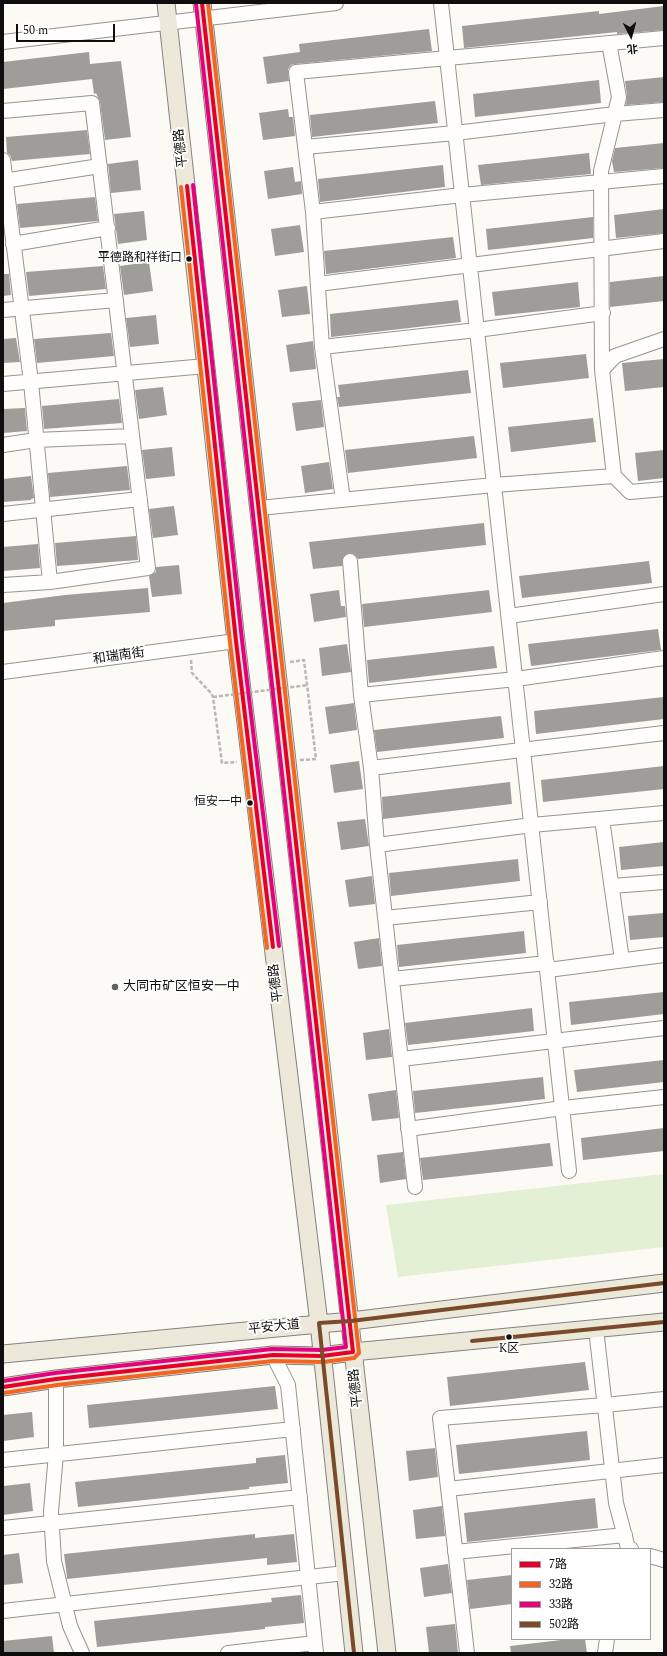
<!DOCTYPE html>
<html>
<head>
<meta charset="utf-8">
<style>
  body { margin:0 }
  #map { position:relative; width:667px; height:1656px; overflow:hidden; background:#fcfaf4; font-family:Spectral,"Noto Sans SC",serif }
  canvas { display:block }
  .frame { position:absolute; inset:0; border:4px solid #0e0e0e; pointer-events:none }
  .legend { position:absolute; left:511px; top:1548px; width:140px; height:92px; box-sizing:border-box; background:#fff; border:1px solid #9f9f9f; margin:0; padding:5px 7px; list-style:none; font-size:12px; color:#0e0e0e }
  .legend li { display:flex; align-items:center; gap:8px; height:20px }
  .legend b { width:20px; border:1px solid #9f9f9f }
  .north { position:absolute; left:611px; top:16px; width:40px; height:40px; -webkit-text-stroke:3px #fff; paint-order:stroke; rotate:174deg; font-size:11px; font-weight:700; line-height:16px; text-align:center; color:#0e0e0e }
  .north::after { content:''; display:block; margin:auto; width:14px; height:18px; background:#0e0e0e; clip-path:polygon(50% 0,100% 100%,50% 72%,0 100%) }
  .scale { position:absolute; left:16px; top:24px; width:99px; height:18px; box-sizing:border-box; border:2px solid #0e0e0e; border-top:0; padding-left:5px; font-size:12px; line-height:14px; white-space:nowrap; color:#0e0e0e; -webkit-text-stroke:3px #fff; paint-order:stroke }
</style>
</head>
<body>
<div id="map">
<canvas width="667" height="1656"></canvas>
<div class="frame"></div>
<ul class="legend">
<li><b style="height:5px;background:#e4002b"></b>7路</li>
<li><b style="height:5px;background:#f26522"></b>32路</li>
<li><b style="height:5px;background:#e5007d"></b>33路</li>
<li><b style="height:5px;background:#7a4b2a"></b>502路</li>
</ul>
<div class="north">北</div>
<div class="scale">50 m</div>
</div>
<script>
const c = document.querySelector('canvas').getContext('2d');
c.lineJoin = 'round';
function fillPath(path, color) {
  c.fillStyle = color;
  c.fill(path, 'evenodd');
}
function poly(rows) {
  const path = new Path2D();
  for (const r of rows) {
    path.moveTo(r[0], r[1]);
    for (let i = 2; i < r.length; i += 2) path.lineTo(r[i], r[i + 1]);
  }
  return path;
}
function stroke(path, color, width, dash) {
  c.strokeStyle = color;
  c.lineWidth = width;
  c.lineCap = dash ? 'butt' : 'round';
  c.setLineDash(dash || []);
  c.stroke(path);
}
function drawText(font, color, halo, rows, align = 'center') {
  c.font = font + ' Spectral,"Noto Sans SC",serif';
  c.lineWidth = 4;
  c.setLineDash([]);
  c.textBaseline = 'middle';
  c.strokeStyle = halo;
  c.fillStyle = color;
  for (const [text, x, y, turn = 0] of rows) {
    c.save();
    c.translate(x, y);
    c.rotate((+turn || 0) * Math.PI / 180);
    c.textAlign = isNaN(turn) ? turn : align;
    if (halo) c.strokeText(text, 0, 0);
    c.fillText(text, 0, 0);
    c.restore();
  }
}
fillPath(poly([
  [664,1174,664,1247,398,1277,386,1205]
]), '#e3f0d4');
fillPath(poly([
  [664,6,664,30,617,34,617,32,464,48,462,26,599,11,599,14],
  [429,29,432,51,295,64,291,65,288,69,289,81,267,84,263,57,300,52,299,44],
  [89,52,90,64,121,61,131,137,105,140,100,102,96,93,94,94,92,79,3,89,3,62],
  [664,77,664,102,626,105,627,95,625,81],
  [599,80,601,103,475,117,473,94],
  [435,101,438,123,312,137,310,115],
  [288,109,289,117,293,117,295,136,263,140,259,113],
  [87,130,90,154,12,161,10,155,7,153,6,137],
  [664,143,664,168,614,172,612,161,615,148],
  [589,153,591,174,481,185,478,165],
  [138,160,141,190,111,193,108,164],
  [443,165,445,187,320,202,318,179],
  [293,167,295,182,301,181,302,194,268,199,264,171],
  [95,197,98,221,20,228,17,204],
  [664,209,664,233,616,238,614,215],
  [144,211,147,240,118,244,114,214],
  [593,217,593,238,488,250,486,229],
  [300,225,304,252,275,256,271,229],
  [453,237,456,258,326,274,324,251],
  [149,262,153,291,124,295,120,266],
  [103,266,106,289,29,296,26,272],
  [3,274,9,274,11,295,3,296],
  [664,276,664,301,610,307,610,282],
  [578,282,580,307,495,316,492,292],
  [307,286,310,314,282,317,278,290],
  [458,300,461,322,331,337,330,314],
  [156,315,159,344,130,347,126,318],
  [111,333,114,356,37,363,34,339],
  [16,338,20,362,3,363,3,339],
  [313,341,316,369,290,372,286,345],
  [586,354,589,378,503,388,500,363],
  [664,359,664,387,625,391,622,363],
  [468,370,471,393,339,407,337,397,340,397,338,385],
  [163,387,167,415,139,419,135,390],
  [119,399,122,423,44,429,42,406],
  [321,400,324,427,296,431,292,403],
  [25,408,27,431,3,433,3,409],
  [593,418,596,442,511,452,508,427],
  [474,436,477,458,348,473,345,450],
  [172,447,175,476,146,479,142,450],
  [664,450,664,478,638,481,635,453],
  [329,462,333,489,305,493,301,466],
  [127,466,130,490,50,497,48,473],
  [31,476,34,498,31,499,31,500,3,502,3,479],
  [174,506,178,535,153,538,149,509],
  [484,523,486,545,358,559,354,554,349,553,343,557,342,566,313,569,309,542],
  [136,536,138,560,57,566,55,543],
  [38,544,40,568,3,571,3,547],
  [649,561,652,583,522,598,519,576],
  [179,565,182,594,152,597,149,576,156,572,156,567],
  [148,588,150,612,55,620,55,626,3,631,3,603,65,595],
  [339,590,341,606,345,606,346,617,314,622,310,594],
  [489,590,492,612,364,627,362,604],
  [658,629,661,650,531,666,528,644],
  [347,644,351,672,322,676,319,648],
  [494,646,497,668,369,683,367,660],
  [664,697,664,719,536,734,534,711],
  [354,703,357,730,329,734,325,707],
  [501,716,504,738,377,752,374,730],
  [359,761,363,789,334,793,330,765],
  [664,766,664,789,543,802,541,780],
  [510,782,512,804,383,819,382,797],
  [365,819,369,846,341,850,337,822],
  [664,842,664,866,621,870,619,847],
  [518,859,520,881,391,896,389,873],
  [372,876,375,904,349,907,345,880],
  [664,913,664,937,630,940,628,916],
  [524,931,526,953,399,967,397,945],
  [379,938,382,966,358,969,354,942],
  [664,992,664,1014,571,1025,569,1002],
  [532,1008,534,1031,408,1045,405,1023],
  [389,1029,392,1057,366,1060,363,1033],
  [664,1060,664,1082,577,1092,574,1070],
  [543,1077,545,1099,415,1113,413,1091],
  [396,1090,399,1118,372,1121,368,1094],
  [664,1128,664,1151,583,1160,581,1138],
  [550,1143,553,1166,423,1180,420,1158],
  [403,1152,406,1179,380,1183,377,1155],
  [585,1362,589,1390,450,1406,447,1377],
  [275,1386,278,1409,89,1428,87,1405],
  [32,1412,34,1437,3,1441,3,1415],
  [587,1431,590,1460,459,1474,456,1445],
  [435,1448,438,1477,409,1481,406,1451],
  [285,1455,288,1483,249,1487,249,1489,78,1507,75,1482,256,1463,256,1458],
  [30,1483,33,1511,3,1515,3,1486],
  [595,1498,598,1528,467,1542,464,1513],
  [442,1506,445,1536,416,1539,413,1510],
  [255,1534,255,1538,294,1534,297,1562,267,1565,267,1558,67,1579,67,1577,64,1554],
  [19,1553,23,1583,3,1585,3,1555],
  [448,1564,452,1593,424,1597,420,1568],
  [512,1575,512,1604,470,1609,467,1580],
  [301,1595,304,1623,265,1627,265,1629,97,1647,94,1621,272,1602,271,1598],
  [455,1624,458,1653,429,1653,426,1627],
  [52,1636,54,1653,3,1653,3,1641],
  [570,1639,585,1639,587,1653,511,1653,510,1646]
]), '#9f9d99');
const minor = poly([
  [441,3,494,485,614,476,630,492,664,489],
  [3,42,336,3],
  [3,111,92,103,148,568,50,582,3,585],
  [305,147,455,133,615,114,664,110],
  [3,160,31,382,50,582],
  [3,181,100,166],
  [313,212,462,195,664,176],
  [13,244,108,228],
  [318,284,664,241],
  [3,310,116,300],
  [322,347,477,330,603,313],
  [602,370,601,171,619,97,609,43],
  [3,384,206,366],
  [3,445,36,440,132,436],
  [614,476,602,370,615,356,664,339],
  [343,500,322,347,313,212,296,72,664,38],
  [259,508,494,485,569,1171],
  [3,514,140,499],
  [350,561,361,695,371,768,377,845,415,1187],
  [509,616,664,594],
  [3,672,236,641],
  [361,695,516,679,664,658],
  [371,768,664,733],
  [602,819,622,960],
  [377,845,532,825,664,813],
  [612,886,664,882],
  [385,918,540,902],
  [548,970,664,955],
  [392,979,547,963],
  [401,1059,664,1028],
  [408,1129,563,1108,664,1097],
  [596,1329,616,1503,628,1548,631,1549],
  [273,1355,288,1385,316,1653],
  [56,1379,56,1453,51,1512,54,1561,70,1626,82,1653],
  [3,1460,293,1429],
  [448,1489,664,1465],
  [3,1528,300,1497],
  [455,1552,625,1535],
  [650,1556,664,1560],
  [3,1611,345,1573],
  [228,1653,315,1643],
  [467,1653,440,1418,605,1405,664,1399],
  [605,1653,607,1639]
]);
const major = poly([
  [166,3,236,641,319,1323,354,1653],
  [202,3,387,1653],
  [3,1354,351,1321,664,1283],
  [3,1387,56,1379,273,1355,322,1356,353,1352,664,1322]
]);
stroke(minor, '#959492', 16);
stroke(major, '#82827f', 19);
stroke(poly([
  [191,660,192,673,211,693,213,697,222,763,237,762],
  [290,662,304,660,316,759,300,760]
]), '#b8b8b7', 2.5, [4, 2]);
stroke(minor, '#fffefd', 14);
stroke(major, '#ece9da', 17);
stroke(poly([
  [213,697,308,685]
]), '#b8b8b7', 2.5, [4, 2]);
stroke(poly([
  [187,186,236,641,273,947],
  [3,1387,56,1379,273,1355,322,1356,353,1352,202,3]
]), '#e4002b', 4);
stroke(poly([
  [181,187,230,642,267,948],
  [4,1393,57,1385,273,1361,323,1362,354,1358,359,1353,208,3]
]), '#f26522', 4);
stroke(poly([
  [193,185,242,640,279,946],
  [3,1381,55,1373,272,1349,322,1350,346,1347,196,4]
]), '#e5007d', 4);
stroke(poly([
  [472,1341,664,1322],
  [354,1653,319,1323,351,1321,664,1283]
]), '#7a4b2a', 4);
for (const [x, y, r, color] of [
  [189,259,3.5,"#0e0e0e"],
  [250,803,3.5,"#0e0e0e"],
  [115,987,4,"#61615e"],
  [509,1337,3.5,"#0e0e0e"]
]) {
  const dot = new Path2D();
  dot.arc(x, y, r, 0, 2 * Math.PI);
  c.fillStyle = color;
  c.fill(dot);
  stroke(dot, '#fff', 1.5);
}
drawText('12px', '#0e0e0e', '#fff', [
  ["平德路和祥街口",182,259],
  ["恒安一中",242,803],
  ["K区",509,1350,"center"]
], 'right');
drawText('13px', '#0e0e0e', '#fff', [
  ["平德路",182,148,-96],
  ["和瑞南街",119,657,-8],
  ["平德路",277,983,-97],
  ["平安大道",274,1328,-6],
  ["平德路",357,1388,-96]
]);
drawText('13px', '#0e0e0e', '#fff', [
  ["大同市矿区恒安一中",123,987]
], 'left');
</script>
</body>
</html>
